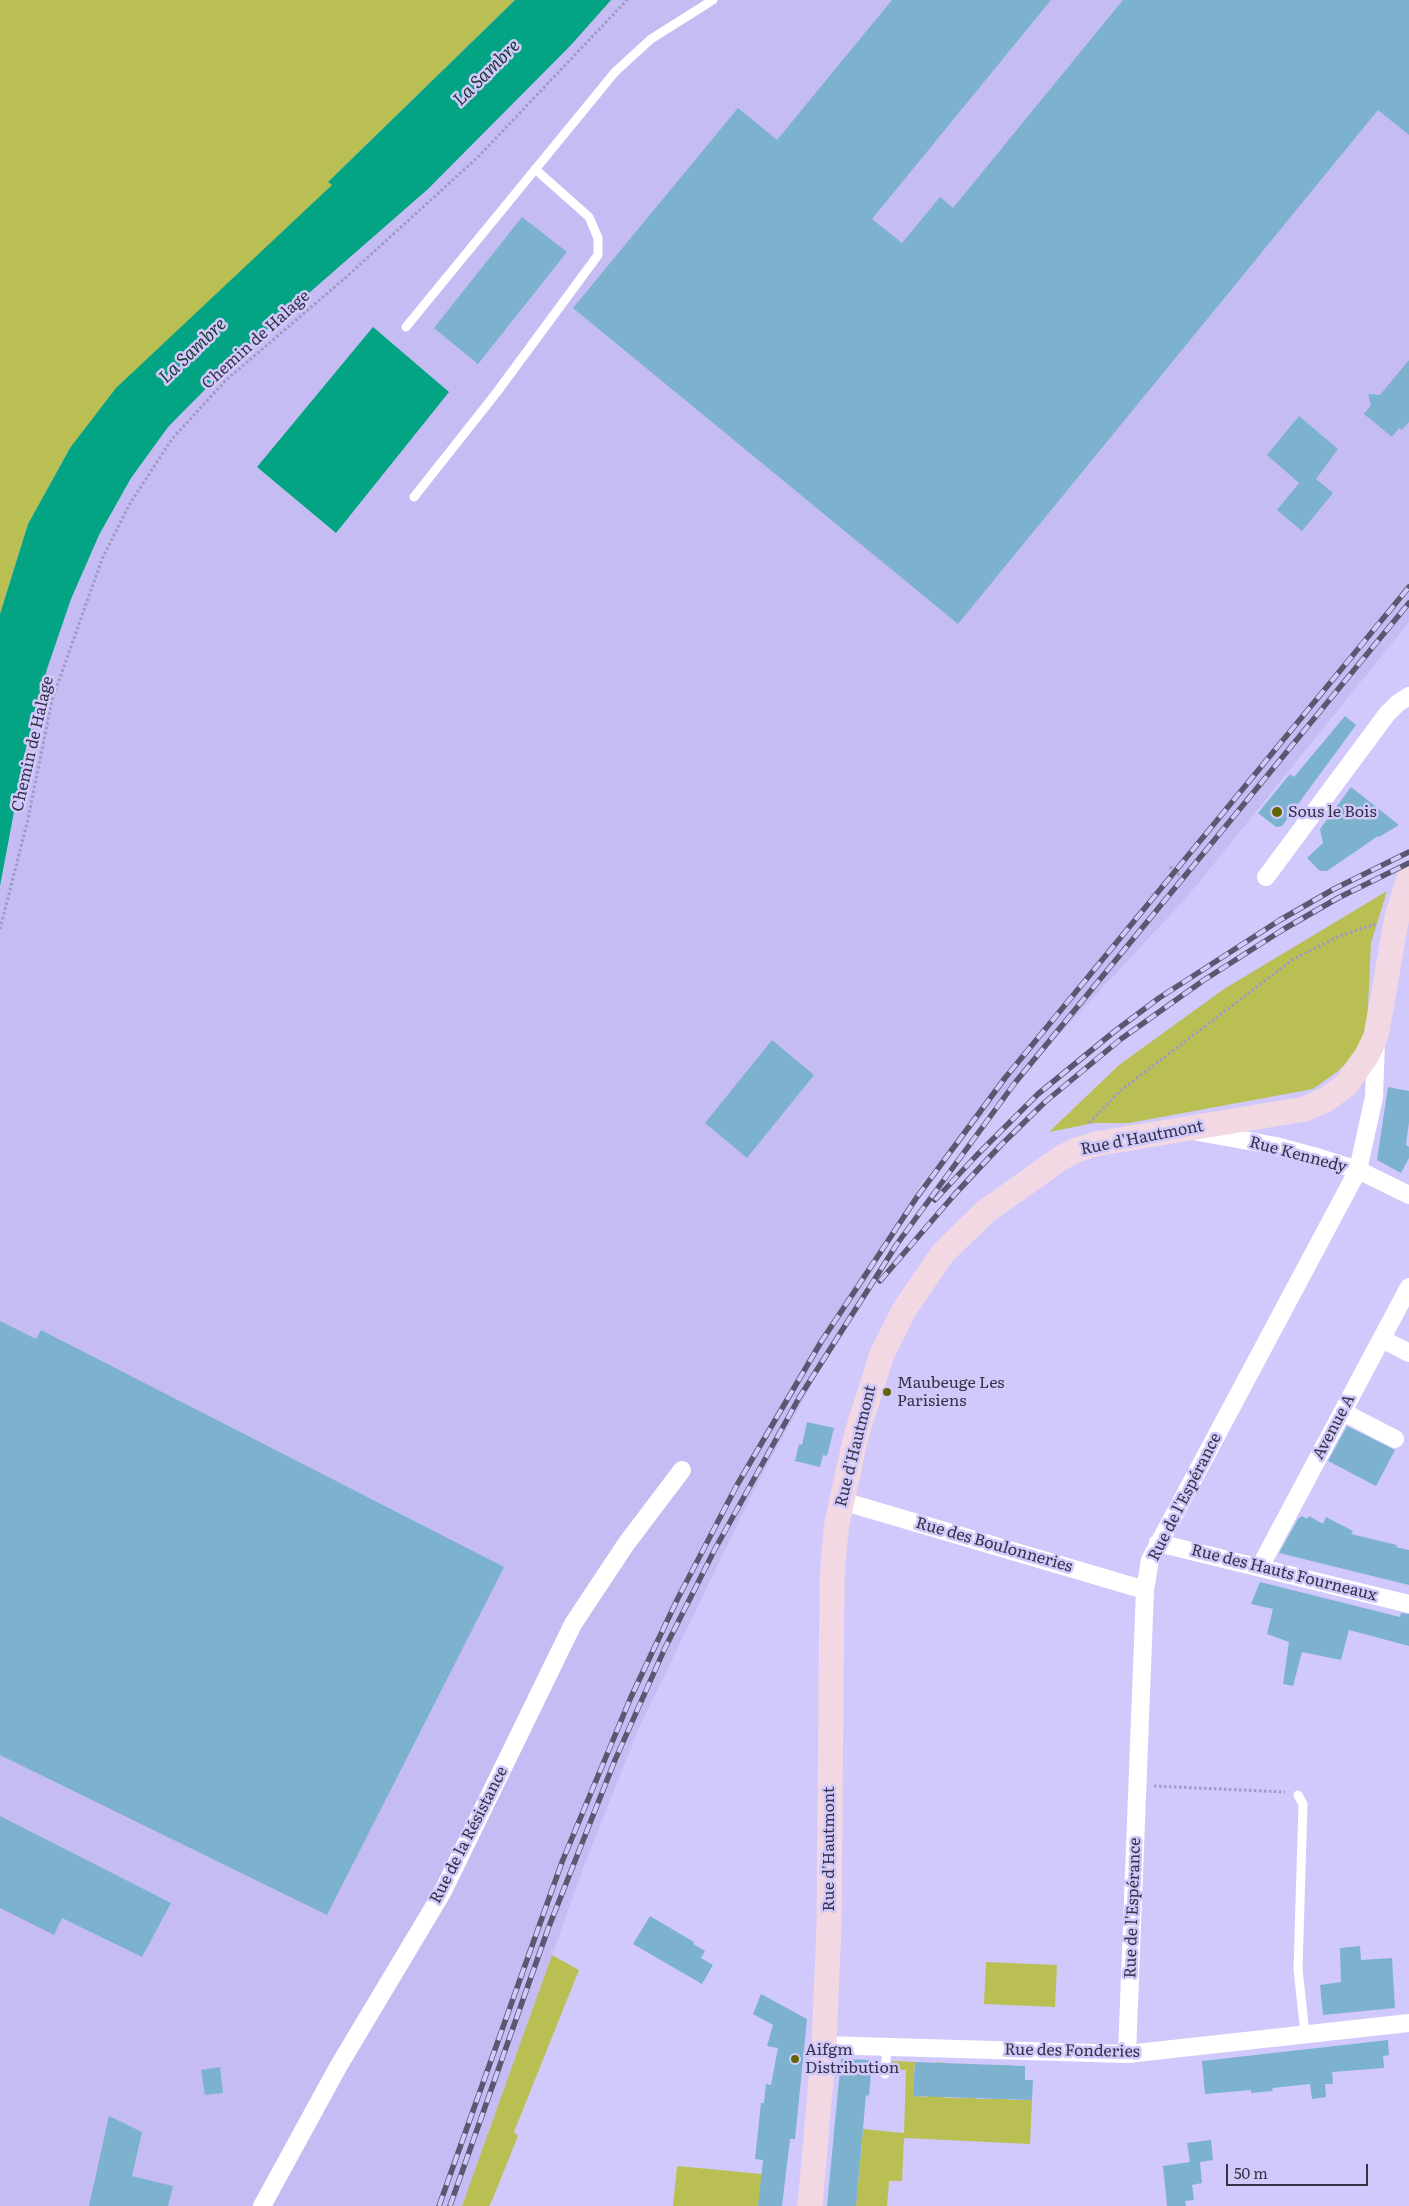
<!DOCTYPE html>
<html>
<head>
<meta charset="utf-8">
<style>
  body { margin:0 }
  #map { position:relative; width:1409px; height:2206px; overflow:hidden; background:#d1c9fb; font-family:Literata,serif }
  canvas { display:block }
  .scale { position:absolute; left:1226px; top:2164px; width:142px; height:22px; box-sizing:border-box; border:2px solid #363346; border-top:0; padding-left:6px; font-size:15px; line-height:18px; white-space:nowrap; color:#363346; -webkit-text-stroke:4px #d1c9fb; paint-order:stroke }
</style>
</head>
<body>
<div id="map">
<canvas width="1409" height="2206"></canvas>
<div class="scale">50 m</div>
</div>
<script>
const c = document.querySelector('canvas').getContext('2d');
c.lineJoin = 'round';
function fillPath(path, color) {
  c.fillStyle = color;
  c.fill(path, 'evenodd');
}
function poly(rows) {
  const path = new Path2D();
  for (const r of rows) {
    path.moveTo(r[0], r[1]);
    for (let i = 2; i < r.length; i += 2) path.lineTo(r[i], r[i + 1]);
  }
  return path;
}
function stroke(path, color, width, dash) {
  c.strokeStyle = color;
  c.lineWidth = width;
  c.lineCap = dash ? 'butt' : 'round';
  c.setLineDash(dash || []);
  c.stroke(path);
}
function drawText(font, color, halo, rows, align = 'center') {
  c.font = font + ' Literata,serif';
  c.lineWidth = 5;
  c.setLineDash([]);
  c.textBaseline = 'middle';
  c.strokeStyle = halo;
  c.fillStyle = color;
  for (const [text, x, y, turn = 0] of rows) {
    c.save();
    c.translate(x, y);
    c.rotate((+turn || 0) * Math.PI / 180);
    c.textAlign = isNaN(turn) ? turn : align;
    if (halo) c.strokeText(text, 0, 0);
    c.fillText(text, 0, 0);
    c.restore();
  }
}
fillPath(poly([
  [515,0,1409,0,1409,622,1187,897,922,1182,754,1490,638,1730,584,1866,462,2206,0,2206,0,614,328,182]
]), '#c5bcf4');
fillPath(poly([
  [0,0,515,0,332,178,333,185,70,448,28,524,0,614],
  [1387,891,1371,943,1367,1027,1354,1055,1338,1071,1313,1089,1129,1123,1094,1123,1049,1132,1119,1065,1224,989],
  [552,1955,579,1970,514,2132,518,2136,493,2198,489,2206,462,2206],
  [986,1962,1057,1965,1055,2007,984,2004],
  [892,2061,915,2062,913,2096,927,2097,937,2076,937,2062,946,2063,945,2098,967,2098,969,2064,977,2064,976,2099,999,2099,1000,2065,1010,2065,1009,2100,1032,2100,1030,2144,904,2138,902,2181,889,2181,887,2206,856,2206,863,2129,904,2133,906,2070,891,2070],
  [677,2166,762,2174,758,2206,673,2206]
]), '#babf54');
fillPath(poly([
  [515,0,611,0,571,45,428,189,246,348,168,427,131,478,99,535,71,599,47,669,26,748,0,886,0,614,28,524,70,448,116,388,332,185,328,182],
  [373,327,449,392,336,533,257,467]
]), '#02a483');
fillPath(poly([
  [892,0,1051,0,872,219,902,243,940,197,953,208,1123,0,1409,0,1409,135,1378,110,958,624,573,308,738,108,777,140],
  [522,217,567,252,478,364,434,328],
  [1409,360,1409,422,1402,430,1399,428,1392,437,1364,414,1371,405,1368,394,1380,395],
  [1299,416,1338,449,1316,479,1333,493,1302,531,1277,510,1299,483,1267,455],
  [1345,716,1356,725,1282,826,1276,827,1258,813,1290,774,1294,777],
  [1351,787,1399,825,1379,837,1378,836,1327,871,1320,871,1307,858,1323,843,1320,829],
  [772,1040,814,1075,747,1158,705,1123],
  [1388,1087,1409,1091,1409,1122,1406,1145,1409,1147,1409,1158,1401,1173,1377,1160],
  [0,1321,36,1339,41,1330,504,1567,327,1915,0,1755],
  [807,1422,834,1428,827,1456,823,1455,820,1467,795,1461,799,1444,802,1445],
  [1347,1426,1395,1450,1376,1486,1328,1461],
  [1302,1516,1307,1519,1309,1516,1323,1524,1326,1517,1353,1531,1351,1534,1397,1545,1396,1547,1409,1550,1409,1585,1279,1553,1298,1519],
  [1260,1582,1400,1617,1401,1613,1409,1614,1409,1646,1349,1630,1341,1660,1302,1652,1293,1686,1283,1684,1289,1642,1267,1634,1273,1609,1251,1604],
  [0,1816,171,1903,142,1957,62,1918,54,1935,0,1908],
  [650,1916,694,1942,693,1944,705,1951,701,1958,713,1965,702,1984,633,1944],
  [1360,1946,1361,1960,1392,1958,1395,2008,1323,2015,1320,1985,1341,1982,1340,1948],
  [761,1994,807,2019,795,2139,790,2139,782,2206,758,2206,763,2160,755,2159,761,2103,764,2103,766,2084,771,2085,778,2048,767,2046,773,2025,753,2014],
  [1388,2040,1389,2055,1383,2056,1384,2068,1332,2072,1333,2084,1325,2084,1326,2097,1312,2099,1310,2084,1272,2088,1273,2091,1251,2093,1251,2090,1205,2094,1202,2061],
  [841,2059,872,2060,869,2096,866,2095,856,2206,827,2206],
  [915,2062,1025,2066,1025,2080,1033,2080,1032,2100,913,2096],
  [220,2067,223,2093,205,2095,201,2070],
  [109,2116,142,2132,132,2176,173,2186,168,2206,89,2206],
  [1211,2140,1213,2160,1200,2162,1202,2183,1192,2185,1194,2200,1185,2201,1186,2206,1167,2206,1163,2166,1190,2162,1187,2143]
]), '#7cb2ce');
stroke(poly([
  [1170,867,1185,880],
  [0,929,28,819,52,700,67,658,102,559,129,505,172,439,225,381,344,279,478,157,627,0],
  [1089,1123,1120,1091,1292,960,1337,937,1375,924],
  [1154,1786,1285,1792]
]), '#a19ac3', 3, [2.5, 2.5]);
stroke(poly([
  [406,327,615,72,651,39,713,0],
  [414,497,497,392,598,255,598,238,589,217,535,169],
  [1298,1795,1303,1804,1298,1969,1305,2034],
  [885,2074,887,2047]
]), '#fff', 9);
stroke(poly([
  [1266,877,1387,714,1398,703,1409,696],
  [1198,1132,1276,1146,1320,1158,1358,1170,1409,1195],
  [1382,1339,1409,1353],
  [1343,1412,1395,1439],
  [842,1501,1145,1590],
  [1158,1543,1409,1604],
  [1260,1567,1409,1287],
  [824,2045,1127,2054,1409,2023],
  [1127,2054,1145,1590,1150,1560,1358,1170,1374,1097,1376,1041],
  [262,2206,338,2067,442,1893,573,1624,626,1544,682,1470]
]), '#fff', 18);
stroke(poly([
  [810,2206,824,2045,829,1925,832,1584,834,1551,837,1523,856,1436,882,1354,904,1310,943,1253,985,1212,1061,1158,1077,1150,1095,1144,1305,1109,1327,1099,1346,1085,1367,1055,1376,1036,1397,917,1409,878]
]), '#f1d8e3', 25);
const rail = poly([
  [935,1200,976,1156,1038,1094,1115,1031,1159,998,1280,920,1334,889,1409,852],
  [880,1281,955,1194,1000,1146,1045,1102,1121,1039,1204,980,1284,929,1338,898,1409,863],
  [439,2206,562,1862,631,1697,678,1598,737,1485,821,1342,917,1197,1005,1078,1409,587],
  [450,2206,548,1929,615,1760,665,1648,715,1549,799,1398,897,1244,1014,1084,1409,603]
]);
stroke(rail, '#5b5771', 5.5);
stroke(rail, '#d1c9fb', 4, [11]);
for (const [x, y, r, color] of [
  [1277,812,6,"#626500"],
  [887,1392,5,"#626500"],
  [795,2059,5,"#626500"]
]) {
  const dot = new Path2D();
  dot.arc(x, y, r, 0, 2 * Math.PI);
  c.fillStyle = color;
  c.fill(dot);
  stroke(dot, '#d1c9fb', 2);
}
drawText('16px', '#363346', '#d1c9fb', [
  ["Chemin de Halage",256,340,-42],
  ["Chemin de Halage",33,744,-77],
  ["Rue d'Hautmont",1142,1138,-11],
  ["Rue Kennedy",1298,1155,15],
  ["Avenue A",1334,1427,-62],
  ["Rue d'Hautmont",856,1446,-76],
  ["Rue de l'Espérance",1185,1497,-63],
  ["Rue des Boulonneries",994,1545,16],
  ["Rue des Hauts Fourneaux",1284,1573,14],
  ["Rue de la Résistance",469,1835,-63],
  ["Rue d'Hautmont",829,1849,-90],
  ["Rue de l'Espérance",1133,1908,-88],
  ["Rue des Fonderies",1072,2051,1]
]);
drawText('16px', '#363346', '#d1c9fb', [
  ["Sous le Bois",1288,812],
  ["Maubeuge Les",897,1383],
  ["Parisiens",897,1401],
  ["Aifgm",805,2050],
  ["Distribution",805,2068]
], 'left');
drawText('italic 18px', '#1d3930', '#d1c9fb', [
  ["La Sambre",487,73,-45],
  ["La Sambre",193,351,-44]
]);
</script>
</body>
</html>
